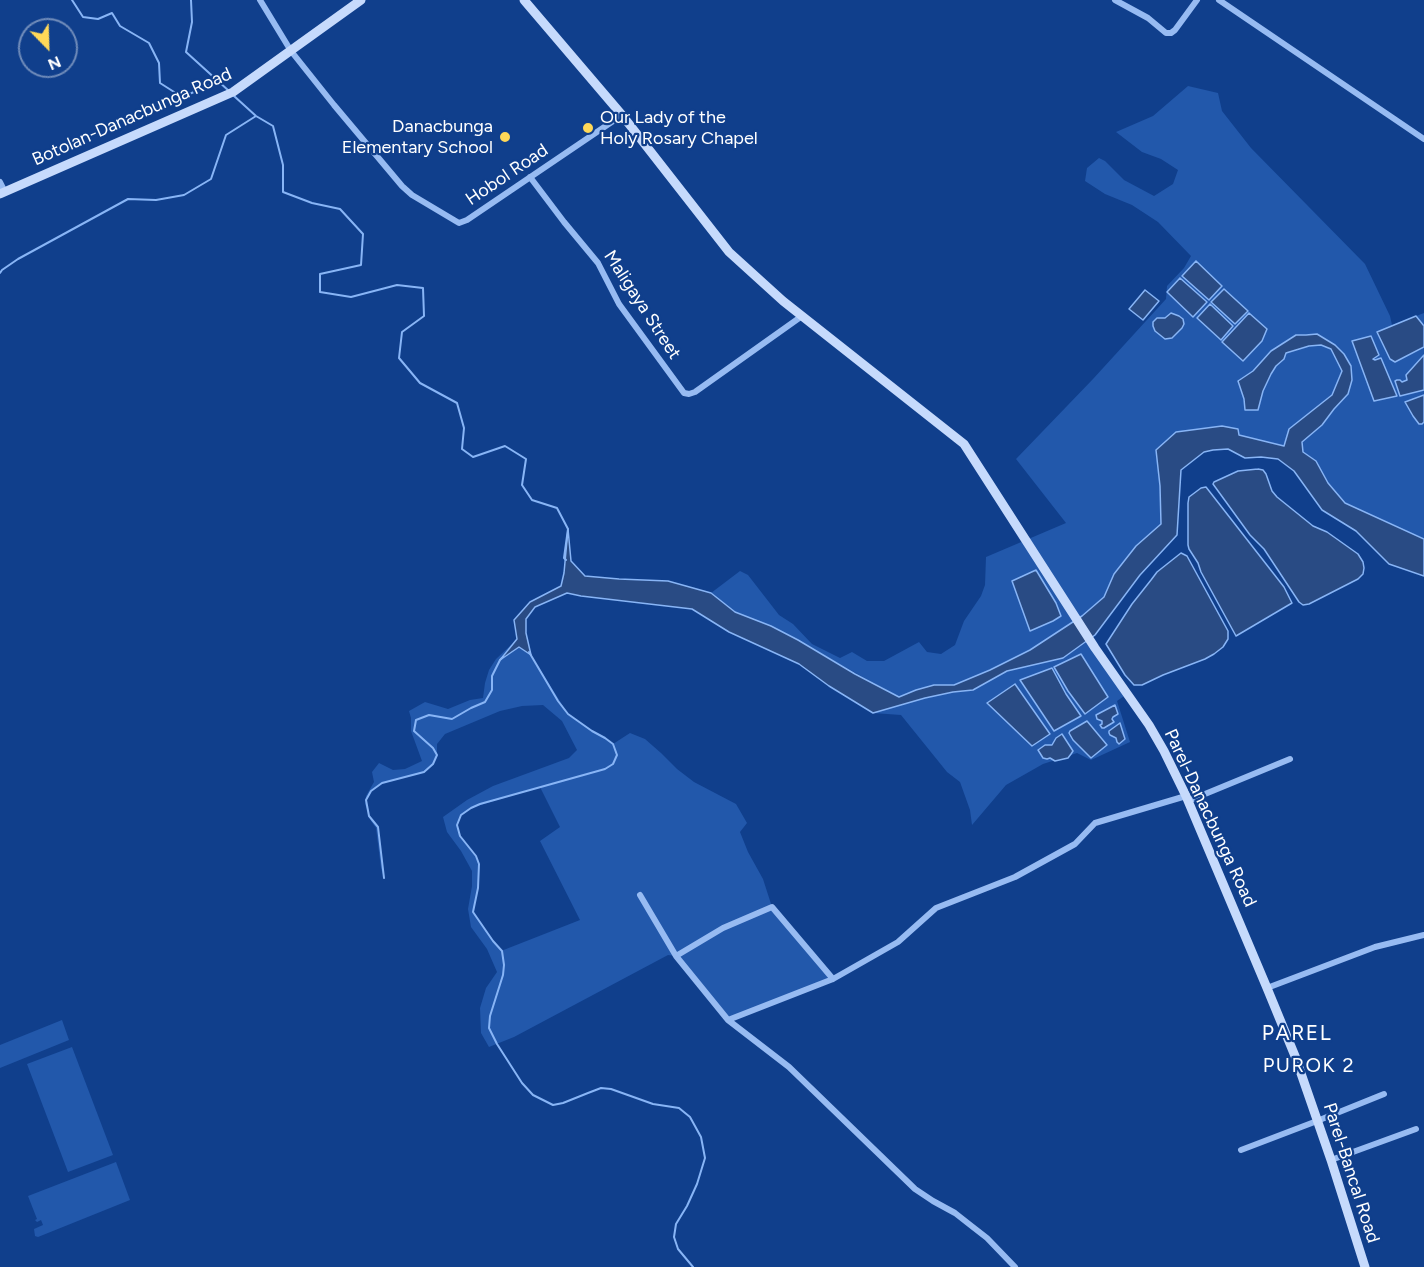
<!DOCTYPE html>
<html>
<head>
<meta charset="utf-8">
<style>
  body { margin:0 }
  #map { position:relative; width:1424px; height:1267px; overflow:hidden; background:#103f8c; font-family:Figtree,sans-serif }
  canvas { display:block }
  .north { position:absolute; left:18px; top:18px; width:60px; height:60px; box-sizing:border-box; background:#103f8c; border:2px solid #708cba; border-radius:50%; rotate:157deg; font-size:16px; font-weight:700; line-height:24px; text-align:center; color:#fff }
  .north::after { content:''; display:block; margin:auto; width:21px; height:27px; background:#ffd858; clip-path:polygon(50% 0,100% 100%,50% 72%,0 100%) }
</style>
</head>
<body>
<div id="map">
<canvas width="1424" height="1267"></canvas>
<div class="north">N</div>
</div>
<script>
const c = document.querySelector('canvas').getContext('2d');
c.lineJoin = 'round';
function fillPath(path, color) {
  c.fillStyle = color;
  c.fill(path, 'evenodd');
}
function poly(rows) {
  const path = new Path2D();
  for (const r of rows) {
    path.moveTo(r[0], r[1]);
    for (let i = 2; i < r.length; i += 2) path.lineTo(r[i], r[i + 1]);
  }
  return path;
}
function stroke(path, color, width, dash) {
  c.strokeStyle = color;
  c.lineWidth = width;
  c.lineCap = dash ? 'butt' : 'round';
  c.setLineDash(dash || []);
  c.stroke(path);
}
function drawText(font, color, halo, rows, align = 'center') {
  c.font = font + ' Figtree,sans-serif';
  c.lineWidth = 4.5;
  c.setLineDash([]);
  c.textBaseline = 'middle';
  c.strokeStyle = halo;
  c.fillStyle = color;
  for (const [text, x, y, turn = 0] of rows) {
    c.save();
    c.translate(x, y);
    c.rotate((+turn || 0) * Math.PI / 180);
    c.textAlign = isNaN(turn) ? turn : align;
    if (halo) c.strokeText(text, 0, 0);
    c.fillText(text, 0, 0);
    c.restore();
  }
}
fillPath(poly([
  [1188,86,1218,93,1222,111,1251,148,1365,264,1390,316,1392,325,1424,313,1424,539,1345,503,1328,483,1316,461,1303,452,1302,442,1322,425,1352,380,1351,366,1344,354,1335,345,1317,334,1296,335,1247,376,1238,381,1244,399,1245,410,1258,410,1263,391,1271,374,1276,366,1284,359,1286,353,1309,346,1321,345,1331,349,1342,371,1332,395,1289,429,1284,446,1239,435,1222,426,1176,432,1156,450,1160,486,1161,524,1136,547,1114,574,1104,597,1082,616,1030,650,990,670,954,685,934,685,916,690,899,697,771,626,735,612,711,593,740,571,748,575,779,615,793,624,812,644,840,658,852,652,867,661,884,661,919,642,927,652,941,654,955,645,964,621,981,596,985,585,986,557,1066,523,1016,459,1093,379,1166,299,1167,286,1184,268,1191,256,1158,222,1132,205,1105,194,1085,181,1087,168,1099,158,1105,161,1124,180,1154,196,1173,184,1178,170,1161,159,1142,152,1116,132,1153,116],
  [1090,640,1127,694,1117,701,1130,742,1091,760,1077,753,1043,764,1006,785,972,825,970,810,960,782,947,772,901,715,873,713,925,698,953,692,973,690,1007,671,1063,658],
  [512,644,501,659,519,647,531,655,568,714,592,731,605,738,613,744,630,733,645,739,661,753,677,769,694,782,736,804,747,823,740,832,748,852,763,879,772,907,833,979,728,1020,676,956,668,955,514,1037,489,1047,481,1033,480,1008,486,988,497,972,487,949,471,927,468,909,472,886,472,871,461,851,447,832,443,817,467,800,493,786,569,758,577,750,562,721,543,705,522,706,500,711,445,734,437,744,437,755,433,764,424,772,382,783,371,791,366,800,369,816,378,827,384,878,381,868,376,828,371,821,365,804,366,796,374,782,372,772,379,763,393,770,405,769,422,761,411,731,411,718,409,711,425,702,448,709,470,700,483,698,485,683,489,670,496,659],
  [540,787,560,827,540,841,580,920,501,951,493,941,473,912,478,888,479,864,476,856,460,836,457,825,461,815,471,808],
  [62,1020,69,1040,0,1068,0,1045],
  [72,1047,113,1155,68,1172,27,1064],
  [116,1162,130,1200,38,1237,35,1236,34,1229,43,1225,41,1220,37,1222,35,1220,37,1219,28,1196]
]), '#2258ab');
const water = poly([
  [1196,261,1222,286,1209,300,1182,276,1196,261],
  [1180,278,1207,302,1193,317,1167,292,1180,278],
  [1224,289,1248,311,1235,324,1211,302,1224,289],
  [1145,290,1159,301,1143,320,1129,309,1145,290],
  [1210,304,1233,326,1221,340,1197,318,1210,304],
  [1171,313,1179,316,1183,319,1184,324,1182,328,1172,338,1165,339,1155,331,1153,326,1153,322,1157,318,1165,318,1171,313],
  [1249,313,1267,329,1262,341,1243,361,1222,342,1249,313],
  [1416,316,1424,326,1424,347,1395,362,1390,359,1377,332,1416,316],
  [1317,334,1335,345,1344,354,1351,366,1352,380,1348,394,1334,409,1322,425,1302,442,1303,452,1316,461,1328,483,1345,503,1424,539,1424,576,1389,564,1356,531,1322,510,1294,471,1278,459,1261,457,1245,458,1228,449,1213,450,1204,452,1181,470,1177,535,1140,575,1095,635,1063,658,1007,671,973,690,953,692,925,698,873,713,829,686,799,664,729,632,692,609,581,596,567,593,535,607,526,619,526,633,531,655,519,647,500,660,517,639,514,620,530,602,561,586,564,573,568,529,571,561,585,576,619,579,668,581,711,593,735,612,771,626,798,640,855,674,899,697,916,690,934,685,954,685,990,670,1030,650,1082,616,1104,597,1114,574,1136,546,1161,524,1160,486,1156,450,1176,432,1222,426,1238,429,1239,435,1284,446,1289,429,1332,395,1342,371,1331,349,1321,345,1309,346,1286,353,1284,359,1276,366,1271,374,1263,391,1258,410,1245,410,1244,399,1238,381,1253,371,1271,351,1296,335,1306,335,1317,334],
  [1371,336,1379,355,1373,359,1375,360,1381,358,1397,396,1374,401,1352,341,1371,336],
  [1424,355,1424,390,1400,396,1395,381,1397,380,1400,380,1402,382,1407,380,1406,375,1424,355],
  [1424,395,1424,422,1422,424,1419,424,1413,416,1405,402,1424,395],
  [1258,469,1263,470,1266,474,1272,491,1277,497,1313,526,1327,532,1358,554,1363,562,1364,568,1363,574,1358,579,1309,604,1303,605,1299,602,1264,549,1250,535,1213,484,1214,482,1238,471,1258,469],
  [1206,487,1284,587,1292,603,1236,636,1201,572,1198,563,1189,549,1188,545,1188,503,1189,497,1201,488,1206,487],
  [1181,553,1187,556,1228,631,1228,639,1223,647,1214,654,1205,659,1163,675,1142,685,1134,685,1125,675,1106,644,1132,604,1151,580,1157,572,1181,553],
  [1036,570,1056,603,1061,616,1053,621,1030,631,1012,581,1036,570],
  [1081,654,1108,697,1085,714,1068,691,1054,667,1081,654],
  [1052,668,1066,694,1081,716,1054,731,1020,680,1052,668],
  [1015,684,1050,734,1032,746,987,703,1015,684],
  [1115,705,1118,714,1113,717,1112,719,1114,722,1104,728,1102,728,1100,725,1102,724,1102,721,1097,719,1096,715,1115,705],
  [1087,721,1107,745,1091,758,1073,740,1069,733,1070,731,1087,721],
  [1120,723,1125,739,1119,744,1117,742,1116,738,1110,735,1109,733,1109,731,1120,723],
  [1062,734,1073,751,1071,754,1068,758,1055,761,1050,758,1047,759,1043,758,1038,750,1045,745,1052,745,1056,738,1062,734]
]);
fillPath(water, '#294b84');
stroke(water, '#88b5f6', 1.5);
stroke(poly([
  [72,0,83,17,98,19,112,13,120,26,149,43,159,63,160,83,182,97,218,82],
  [191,0,192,22,186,52,229,91],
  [234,96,256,116,273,126,283,165,283,192,312,203,340,209,363,234,361,265,320,274,320,292,351,297,397,285,423,288,424,316,402,332,399,358,420,383,457,403,464,428,462,449,473,457,505,446,526,459,522,485,532,500,557,508,568,529,564,558,566,560],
  [0,273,2,270,18,259,128,199,156,200,184,195,211,179,226,135,256,116],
  [529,652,558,701,568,714,592,731,605,738,613,744,617,755,613,764,605,769,480,804,471,808,461,815,457,825,460,836,476,856,479,864,478,888,473,912,493,941,502,951,504,965,503,975,490,1016,489,1028,497,1044,522,1083,533,1095,553,1105,563,1103,588,1093,601,1088,611,1089,653,1104,679,1108,690,1117,701,1137,705,1158,697,1184,687,1206,676,1224,674,1237,678,1249,693,1267],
  [384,878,378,827,369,816,366,800,371,791,382,783,424,772,433,764,437,755,433,748,414,731,416,720,429,715,452,719,471,708,485,702,492,690,492,676,500,660,502,658]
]), '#88b5f6', 2);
stroke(poly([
  [260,0,291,51,334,105,402,186,412,195,459,223,467,220,622,115],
  [1115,0,1148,18,1166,33,1171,33,1175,30,1197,0],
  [1219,0,1424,139],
  [530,177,564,222,598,263,619,304,684,393,689,394,695,392,802,316],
  [0,182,5,192],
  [1188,801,1290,759],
  [640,895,676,956],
  [833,979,772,907,723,928,676,956,728,1020,789,1067,915,1189,933,1201,955,1213,969,1224,987,1238,1015,1267],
  [1267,988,1375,947,1424,935],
  [728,1020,833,979,898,942,936,908,1015,877,1075,844,1095,823,1186,796],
  [1241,1150,1317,1121,1384,1094],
  [1331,1160,1416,1129]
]), '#97bbf2', 6);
stroke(poly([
  [524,0,622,115,729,252,783,301,964,444,1095,648,1149,725,1164,751,1186,796,1267,988,1295,1056,1331,1160,1365,1267],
  [0,194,233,92,361,0]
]), '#c6dafc', 9);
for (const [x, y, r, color] of [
  [588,128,6,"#ffd858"],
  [505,137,6,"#ffd858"]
]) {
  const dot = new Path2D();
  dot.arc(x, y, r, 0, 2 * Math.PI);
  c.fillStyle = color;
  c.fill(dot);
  stroke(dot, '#103f8c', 2);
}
drawText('18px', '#fff', '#103f8c', [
  ["Botolan-Danacbunga Road",132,117,-24],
  ["Hobol Road",507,175,-34],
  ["Maligaya Street",642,305,57],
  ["Parel-Danacbunga Road",1210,818,65],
  ["Parel-Bancal Road",1351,1173,72]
]);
drawText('18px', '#fff', '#103f8c', [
  ["Our Lady of the",600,118],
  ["Holy Rosary Chapel",600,139],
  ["Danacbunga",493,127,"right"],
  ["Elementary School",493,148,"right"]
], 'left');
c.letterSpacing = '1.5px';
drawText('20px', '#fff', '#103f8c', [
  ["PUROK 2",1309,1066]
]);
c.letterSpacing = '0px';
c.letterSpacing = '1.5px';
drawText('21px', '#fff', '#103f8c', [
  ["PAREL",1297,1034]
]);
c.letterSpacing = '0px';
</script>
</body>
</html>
